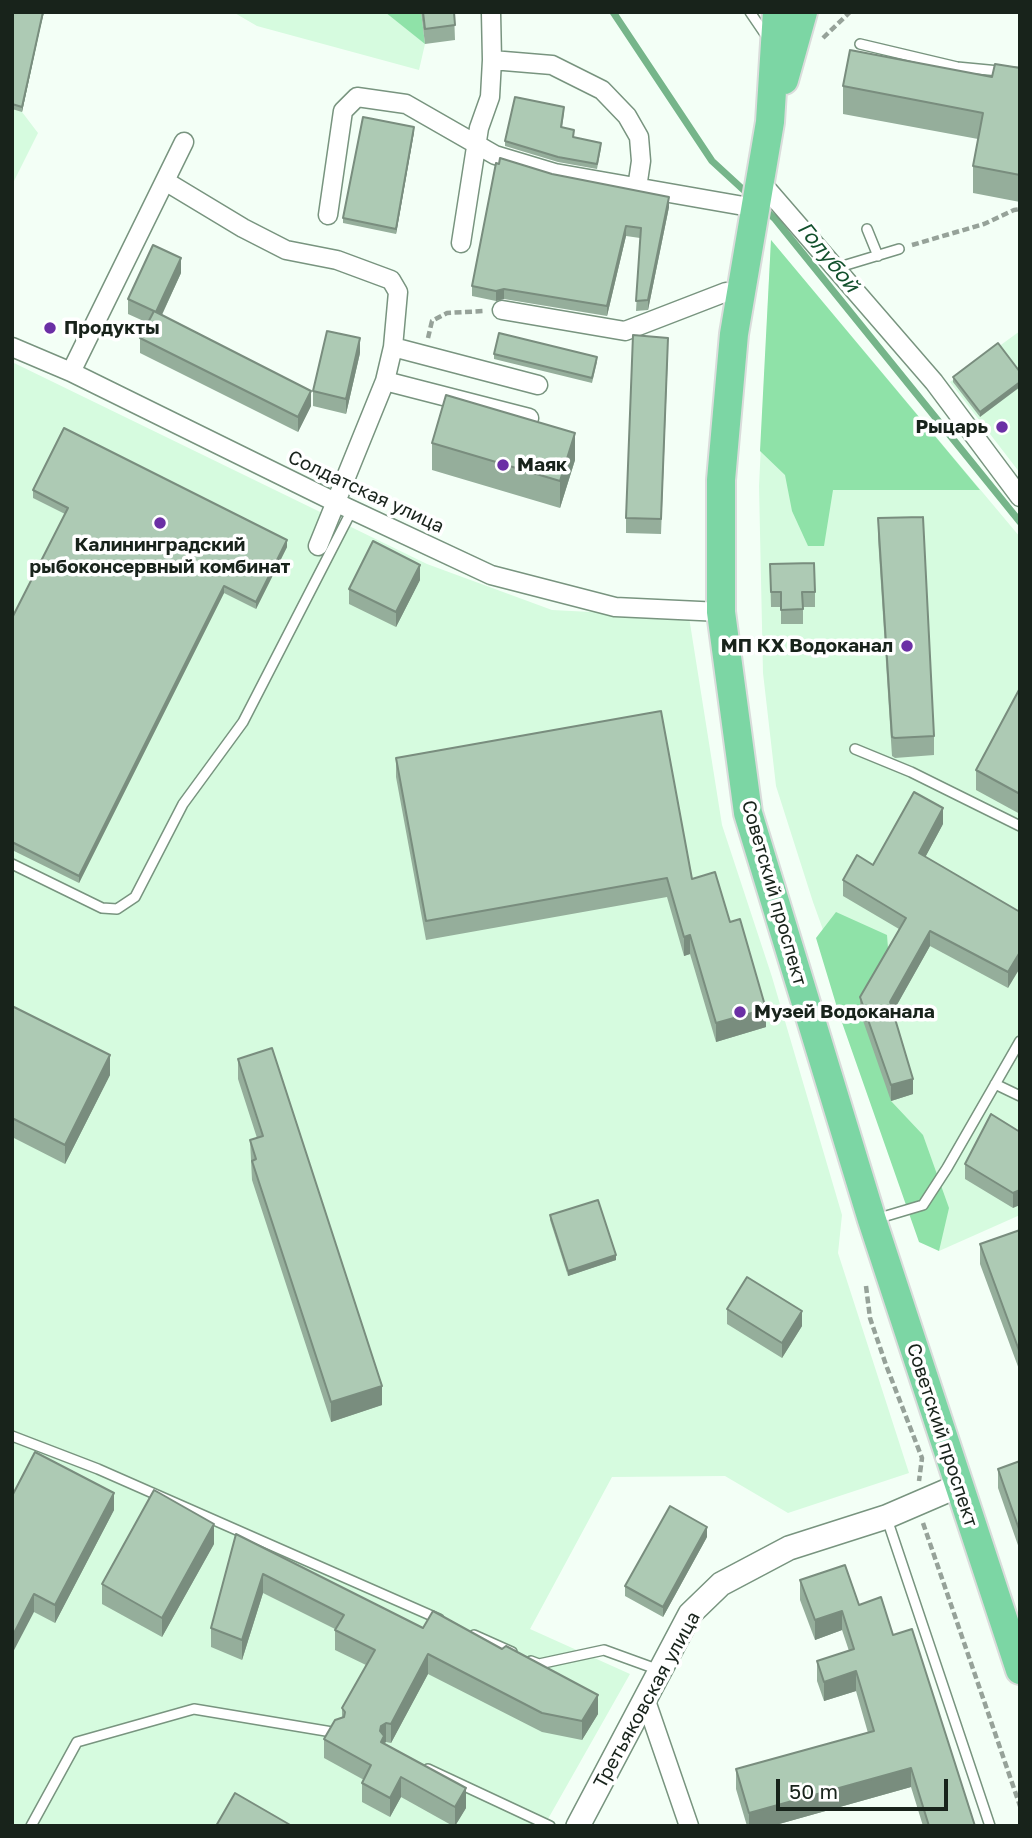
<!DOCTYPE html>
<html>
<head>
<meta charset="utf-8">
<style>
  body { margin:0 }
  #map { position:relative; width:1032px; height:1838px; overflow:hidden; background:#f3fff6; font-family:"Golos Text",sans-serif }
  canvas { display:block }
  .frame { position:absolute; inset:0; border:14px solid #18231b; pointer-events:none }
  .scale { position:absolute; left:776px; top:1779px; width:172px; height:32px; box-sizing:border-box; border:4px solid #18231b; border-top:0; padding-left:9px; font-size:21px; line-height:24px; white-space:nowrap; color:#18231b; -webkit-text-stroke:5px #fff; paint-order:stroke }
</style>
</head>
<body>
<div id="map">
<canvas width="1032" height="1838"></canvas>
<div class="frame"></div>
<div class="scale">50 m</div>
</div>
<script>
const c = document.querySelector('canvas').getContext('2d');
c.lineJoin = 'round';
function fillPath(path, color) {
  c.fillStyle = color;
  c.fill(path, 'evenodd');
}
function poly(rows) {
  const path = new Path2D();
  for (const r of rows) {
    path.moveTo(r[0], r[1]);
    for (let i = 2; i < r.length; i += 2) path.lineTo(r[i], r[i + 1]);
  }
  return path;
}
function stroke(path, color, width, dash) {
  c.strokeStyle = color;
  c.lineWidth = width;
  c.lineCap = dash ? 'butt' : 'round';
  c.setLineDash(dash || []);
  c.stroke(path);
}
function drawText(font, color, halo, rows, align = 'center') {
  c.font = font + ' "Golos Text",sans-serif';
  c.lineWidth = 7;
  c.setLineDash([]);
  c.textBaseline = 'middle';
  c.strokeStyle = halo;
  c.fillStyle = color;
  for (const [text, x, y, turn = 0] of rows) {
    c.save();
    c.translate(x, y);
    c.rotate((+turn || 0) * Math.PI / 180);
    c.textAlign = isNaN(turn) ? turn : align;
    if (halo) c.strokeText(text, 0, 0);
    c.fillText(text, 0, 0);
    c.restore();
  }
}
fillPath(poly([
  [12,12,44,12,22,112,38,133,12,185],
  [233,12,421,12,425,44,419,70,257,26],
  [771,240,1020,537,1020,1215,939,1251,813,902,776,786,763,673,759,486],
  [1020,331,1020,473,950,382],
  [12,362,427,564,552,610,689,617,722,825,772,977,842,1215,838,1253,909,1473,788,1513,725,1476,612,1477,530,1629,630,1674,544,1826,12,1826]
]), '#d6fbdf');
fillPath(poly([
  [385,12,421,12,425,44],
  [771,240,980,490,833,490,824,546,808,546,792,511,785,475,760,451],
  [836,912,887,935,889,962,891,1101,923,1135,949,1208,939,1251,919,1242,839,1014,816,938]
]), '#8fe2a8');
stroke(poly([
  [613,12,712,161,749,195],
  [763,208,775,219,1020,522]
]), '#76b58a', 7);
const service = poly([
  [750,12,767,37],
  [860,44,957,67,1020,73],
  [867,229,878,256],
  [836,268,899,249],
  [855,749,911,772,1020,826],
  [12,864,102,908,117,909,135,897,183,804,243,722,352,510],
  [995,1084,1020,1096],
  [876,1219,923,1205,947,1168,1020,1041],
  [12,1436,98,1469,439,1619],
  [887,1519,990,1826],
  [474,1635,512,1652],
  [531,1661,539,1664,604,1650,659,1670],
  [428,1769,550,1826],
  [31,1826,77,1742,194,1709,338,1733]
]);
const minor = poly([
  [491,13,492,60,552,65,602,90,627,116,639,137,641,161,637,188],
  [759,180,934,382,1020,497],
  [165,181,243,228,286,250,337,260,391,280,398,292,393,347,385,381,318,546],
  [328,215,343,111,357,97,406,104,495,155,555,173,755,208],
  [461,243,479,128,490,97,492,60],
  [502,310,625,331,726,292,739,295],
  [12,347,71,372,335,502,491,575,615,607,721,612],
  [393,347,538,385],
  [71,372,184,142],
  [385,381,529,418],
  [646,1701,689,1826]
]);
const tertiary = poly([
  [578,1826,690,1614,721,1584,789,1548,886,1517,958,1486]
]);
const primary = poly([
  [777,12,770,122,734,334,721,480,721,612,748,813,872,1220,1020,1670],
  [784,80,803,12]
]);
stroke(service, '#78947f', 12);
stroke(minor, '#78947f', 21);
stroke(tertiary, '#78947f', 26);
stroke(primary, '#dadcdb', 32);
stroke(poly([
  [823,38,850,12],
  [912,245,984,224,1014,210,1020,209],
  [428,338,432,321,447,313,484,311],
  [866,1286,870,1318,886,1365,922,1458,919,1481],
  [923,1523,1020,1806]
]), '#96a299', 4.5, [7, 3.5]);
stroke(service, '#fff', 9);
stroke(minor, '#fff', 18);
stroke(tertiary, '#fff', 23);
stroke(primary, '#7cd6a4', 28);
fillPath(poly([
  [12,12,44,12,40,28,22,112,12,109],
  [421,12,454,12,455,40,425,44],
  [1020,68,1020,202,973,193,973,166,978,139,843,114,843,86,992,77],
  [564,113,562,127,574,138,601,148,597,169,558,162,505,146,505,141],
  [414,132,396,234,343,223,343,218],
  [552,174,669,207,648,310,636,311,640,238,626,236,607,316,504,299,496,301,472,296,472,286],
  [181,273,162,315,311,406,298,432,140,353,140,338,148,323,128,314,128,299],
  [998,343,980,417,953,382,953,377],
  [360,353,346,414,313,406,313,391],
  [668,353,661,534,626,533,626,518],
  [494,354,597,362,592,383,494,359],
  [432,443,575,460,560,508,432,470],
  [33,490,287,547,256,609,224,593,79,883,12,850,12,618,65,514,33,498],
  [878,518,934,736,934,755,895,758,892,756,878,538],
  [770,564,815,592,815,607,803,607,803,624,781,624,781,607,771,607],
  [420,580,396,627,349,604,349,589],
  [1020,688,1020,814,976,790,976,770],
  [396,758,692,879,730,922,766,1027,716,1042,690,954,684,956,667,897,426,940,396,777],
  [943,824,925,857,1020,912,1008,988,930,946,893,1012,913,1094,891,1101,860,1012,860,997,899,929,843,896,843,880,873,865],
  [12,1006,110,1075,65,1164,12,1137],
  [238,1059,382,1405,331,1422,252,1180,250,1140,257,1138,238,1079],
  [1020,1132,1013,1208,965,1179,965,1164],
  [550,1215,616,1260,568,1276,550,1220],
  [1020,1230,1020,1372,980,1264,980,1244],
  [727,1309,802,1326,782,1358,727,1324],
  [1020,1461,1020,1551,998,1488,998,1469],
  [12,1496,114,1510,55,1623,34,1612],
  [236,1534,423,1628,598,1714,582,1740,542,1732,428,1674,391,1743,386,1742,384,1744,466,1808,455,1826,453,1826,401,1797,390,1817,362,1802,362,1783,364,1780,324,1758,324,1739,342,1718,342,1708,366,1665,335,1650,335,1629,263,1593,242,1660,211,1647,211,1628],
  [707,1537,663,1617,625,1596,625,1586],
  [214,1544,162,1637,102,1604,102,1584],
  [800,1580,859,1605,893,1635,975,1826,923,1826,911,1787,772,1826,747,1826,736,1789,736,1769,868,1733,856,1691,824,1701,817,1681,817,1661,849,1651,842,1630,815,1640,800,1600]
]), '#95ae9b');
fillPath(poly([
  [43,12,44,12,40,28,22,112,22,107],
  [414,127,414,132,396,234,396,229],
  [669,197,669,207,648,310,648,300],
  [626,226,626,236,607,316,607,306],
  [181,258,181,273,156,327,156,312],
  [504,289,504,299,496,301,496,291],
  [360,338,360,353,346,414,346,399],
  [1020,382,1020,387,980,417,980,412],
  [311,391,311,406,298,432,298,417],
  [575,433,575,460,560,508,560,481],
  [287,540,287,547,256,609,256,602],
  [420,565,420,580,396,627,396,612],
  [224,586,224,593,79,883,79,876],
  [943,808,943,824,919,869,919,853],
  [930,931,930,946,890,1017,890,1002],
  [690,935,690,954,684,956,684,937],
  [1020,952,1020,968,1008,988,1008,972],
  [766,1009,766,1027,716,1042,716,1023],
  [110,1055,110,1075,65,1164,65,1145],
  [913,1079,913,1094,891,1101,891,1085],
  [1020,1190,1020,1205,1013,1208,1013,1193],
  [616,1255,616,1260,568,1276,568,1271],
  [802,1311,802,1326,782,1358,782,1343],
  [382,1386,382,1405,331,1422,331,1402],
  [114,1493,114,1510,55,1623,55,1605],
  [214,1524,214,1544,162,1637,162,1618],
  [707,1527,707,1537,663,1617,663,1607],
  [263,1574,263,1593,242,1660,242,1640],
  [34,1594,34,1612,12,1654,12,1637],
  [842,1611,842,1630,815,1640,815,1620],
  [428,1654,428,1674,391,1743,391,1724],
  [856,1671,856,1691,824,1701,824,1682],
  [598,1695,598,1714,582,1740,582,1721],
  [386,1723,386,1742,384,1743,381,1761,380,1731,381,1726],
  [911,1768,911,1787,772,1826,749,1826,749,1813],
  [401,1777,401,1797,390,1817,390,1798],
  [466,1788,466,1808,455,1826,455,1807]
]), '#798d7e');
const building = poly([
  [12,12,43,12,22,107,12,104,12,12],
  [423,12,454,12,455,25,425,29,423,12],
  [850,50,992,77,995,64,1020,68,1020,175,973,166,983,113,843,86,850,50],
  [515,97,564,107,561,127,574,130,573,137,601,143,597,164,558,157,505,141,515,97],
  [363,117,414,127,396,229,343,218,363,117],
  [500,158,552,174,669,197,648,300,636,301,641,228,626,226,607,306,504,289,496,291,472,286,496,163,499,164,500,158],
  [153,245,181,258,156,312,128,299,153,245],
  [154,311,311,391,298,417,140,338,154,311],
  [327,331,360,338,346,399,313,391,327,331],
  [499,333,597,357,592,378,494,354,499,333],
  [633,335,668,338,661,519,626,518,633,335],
  [998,343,1020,372,1020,382,980,412,953,377,998,343],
  [446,395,575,433,560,481,432,443,446,395],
  [64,428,287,540,256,602,224,586,79,876,12,842,12,618,68,508,33,490,64,428],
  [923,517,934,736,895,738,892,737,878,518,923,517],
  [373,541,420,565,396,612,349,589,373,541],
  [814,563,815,592,802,592,803,609,781,610,781,592,771,592,770,564,814,563],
  [1020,688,1020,794,976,770,1020,688],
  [661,711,692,879,715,872,730,922,740,919,766,1009,716,1023,690,935,684,937,667,878,426,921,396,758,661,711],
  [914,792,943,808,919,853,1020,912,1020,952,1008,972,930,931,890,1002,913,1079,891,1085,860,997,906,918,843,880,857,855,873,865,914,792],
  [12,1006,110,1055,65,1145,12,1118,12,1006],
  [272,1048,382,1386,331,1402,252,1161,256,1159,250,1140,263,1136,238,1059,272,1048],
  [991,1114,1020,1132,1020,1190,1013,1193,965,1164,991,1114],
  [598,1200,616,1255,568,1271,550,1215,598,1200],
  [1020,1230,1020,1353,980,1244,1020,1230],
  [747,1277,802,1311,782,1343,727,1309,747,1277],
  [35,1452,114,1493,55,1605,34,1594,12,1637,12,1496,35,1452],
  [1020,1461,1020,1532,998,1469,1020,1461],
  [154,1490,214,1524,162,1618,102,1584,154,1490],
  [670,1506,707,1527,663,1607,625,1586,670,1506],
  [236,1534,423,1628,433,1611,502,1649,506,1646,598,1695,582,1721,542,1713,428,1654,391,1724,386,1723,381,1726,380,1731,384,1736,381,1742,466,1788,455,1807,401,1777,390,1798,362,1783,371,1765,324,1739,335,1720,344,1717,345,1712,342,1708,375,1650,335,1630,344,1615,263,1574,242,1640,211,1628,236,1534],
  [845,1565,859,1605,881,1597,893,1635,912,1629,975,1826,929,1826,911,1768,749,1813,736,1769,874,1731,856,1671,824,1682,817,1661,854,1649,842,1611,815,1620,800,1580,845,1565],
  [235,1793,292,1826,216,1826,235,1793]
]);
fillPath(building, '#adcab4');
stroke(building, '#798d7e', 2);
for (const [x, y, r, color] of [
  [50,328,7,"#6b2fa5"],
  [1002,427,7,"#6b2fa5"],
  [503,465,7,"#6b2fa5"],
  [160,523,7,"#6b2fa5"],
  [907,646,7,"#6b2fa5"],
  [740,1012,7,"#6b2fa5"]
]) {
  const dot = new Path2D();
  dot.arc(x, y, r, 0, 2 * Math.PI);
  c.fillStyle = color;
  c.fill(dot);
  stroke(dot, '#fff', 2.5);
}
drawText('bold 19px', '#18231b', '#fff', [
  ["Продукты",64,328],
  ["Рыцарь",988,427,"right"],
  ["Маяк",517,465],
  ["Калининградский",160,545,"center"],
  ["рыбоконсервный комбинат",160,567,"center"],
  ["МП КХ Водоканал",893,646,"right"],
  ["Музей Водоканала",754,1012]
], 'left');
drawText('19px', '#18231b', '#fff', [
  ["Солдатская улица",366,492,25],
  ["Советский проспект",774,893,74],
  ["Советский проспект",942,1435,72],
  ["Третьяковская улица",647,1700,-61]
]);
drawText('italic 21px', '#12502c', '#fff', [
  ["Голубой",828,257,51]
]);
</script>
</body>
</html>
